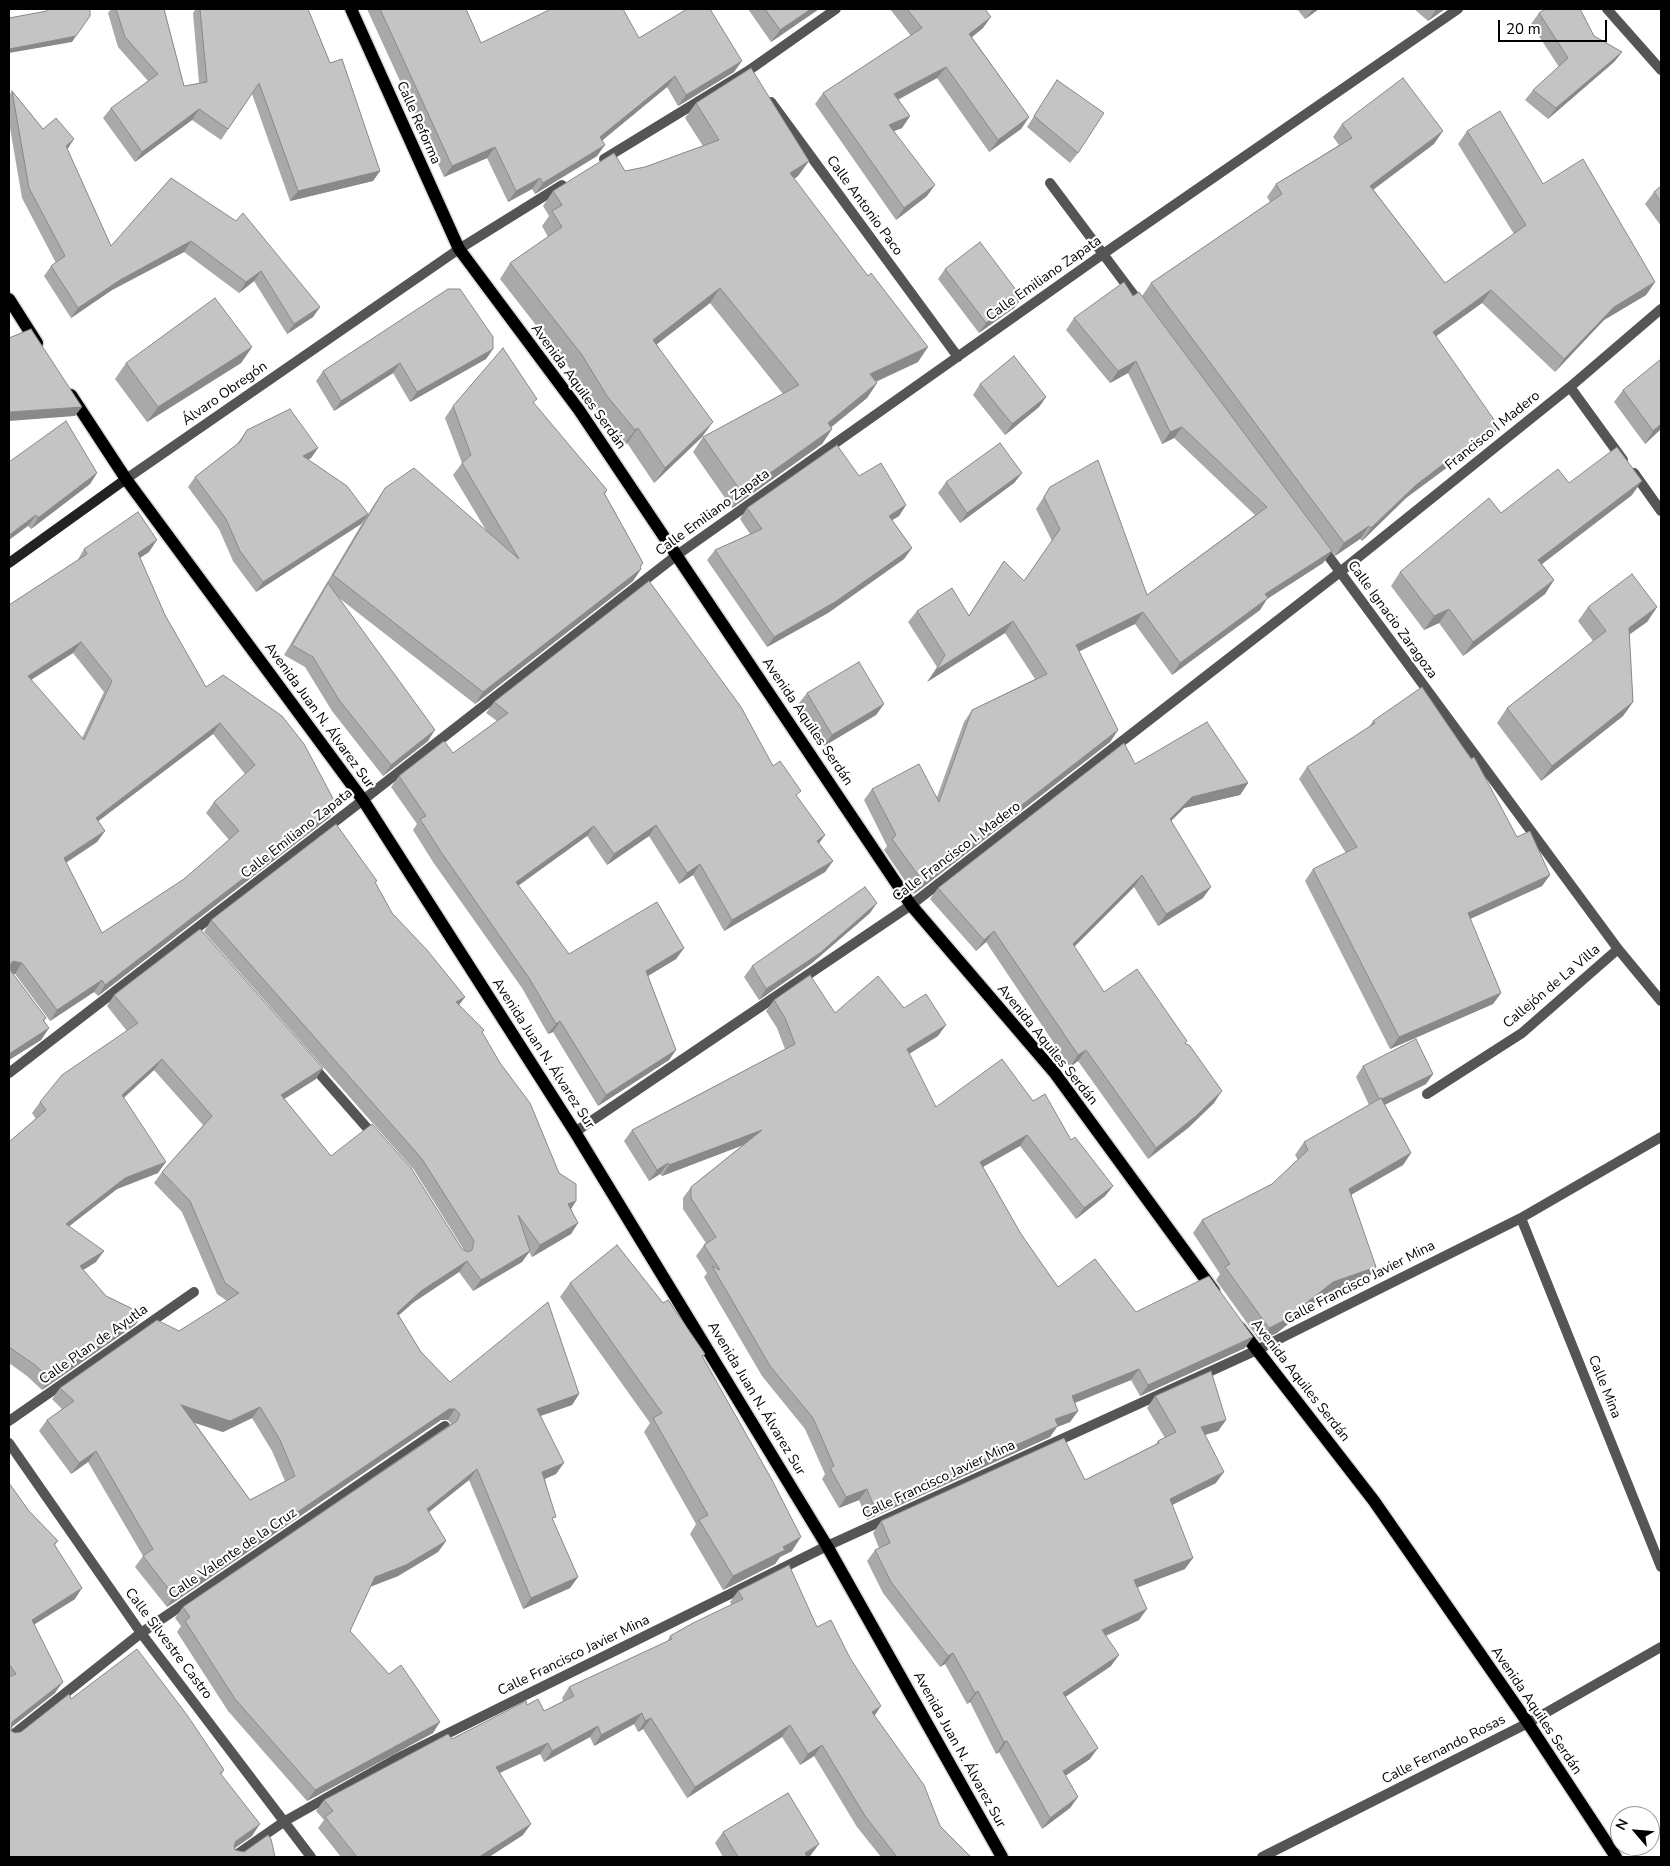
<!DOCTYPE html>
<html>
<head>
<meta charset="utf-8">
<style>
  body { margin:0 }
  #map { position:relative; width:1670px; height:1866px; overflow:hidden; background:#fff; font-family:"Nunito Sans",sans-serif }
  canvas { display:block }
  .frame { position:absolute; inset:0; border:10px solid #000; pointer-events:none }
  .north { position:absolute; left:1610px; top:1806px; width:50px; height:50px; box-sizing:border-box; background:#fff; border:1px solid #999; border-radius:50%; rotate:297deg; font-size:14px; font-weight:700; line-height:20px; text-align:center; color:#000 }
  .north::after { content:''; display:block; margin:auto; width:18px; height:22px; background:#000; clip-path:polygon(50% 0,100% 100%,50% 72%,0 100%) }
  .scale { position:absolute; left:1498px; top:20px; width:109px; height:22px; box-sizing:border-box; border:2px solid #000; border-top:0; padding-left:6px; font-size:15px; line-height:18px; white-space:nowrap; color:#000; -webkit-text-stroke:4px #fff; paint-order:stroke }
</style>
</head>
<body>
<div id="map">
<canvas width="1670" height="1866"></canvas>
<div class="frame"></div>
<div class="north">N</div>
<div class="scale">20 m</div>
</div>
<script>
const c = document.querySelector('canvas').getContext('2d');
c.lineJoin = 'round';
function poly(rows) {
  const path = new Path2D();
  for (const r of rows) {
    path.moveTo(r[0], r[1]);
    for (let i = 2; i < r.length; i += 2) path.lineTo(r[i], r[i + 1]);
  }
  return path;
}
function stroke(path, color, width, dash) {
  c.strokeStyle = color;
  c.lineWidth = width;
  c.lineCap = dash ? 'butt' : 'round';
  c.setLineDash(dash || []);
  c.stroke(path);
}
function fillPath(path, color) {
  c.fillStyle = color;
  c.fill(path, 'evenodd');
}
function drawText(font, color, halo, rows, align = 'center') {
  c.font = font + ' "Nunito Sans",sans-serif';
  c.lineWidth = 4.5;
  c.setLineDash([]);
  c.textBaseline = 'middle';
  c.strokeStyle = halo;
  c.fillStyle = color;
  for (const [text, x, y, turn = 0] of rows) {
    c.save();
    c.translate(x, y);
    c.rotate((+turn || 0) * Math.PI / 180);
    c.textAlign = isNaN(turn) ? turn : align;
    if (halo) c.strokeText(text, 0, 0);
    c.fillText(text, 0, 0);
    c.restore();
  }
}
const primary = poly([
  [351,9,459,249,579,410,911,905,1054,1072,1214,1291],
  [9,299,37,343],
  [71,395,126,479,363,800,575,1132,827,1546,1002,1857],
  [1240,1328,1374,1501,1528,1723,1616,1857]
]);
stroke(primary, '#dbdbdb', 15);
stroke(poly([
  [1607,9,1661,70],
  [771,102,958,357],
  [604,159,748,71,836,9],
  [1050,183,1142,306],
  [1570,387,1623,460],
  [1634,473,1661,511],
  [126,479,459,249,562,185],
  [1321,546,1618,949,1661,1001],
  [311,1064,375,1137],
  [9,1073,363,800,677,555,1103,254,1458,9],
  [1427,1094,1522,1033,1618,949],
  [575,1132,911,905,1340,572,1570,387,1661,309],
  [1521,1218,1661,1567],
  [9,1421,194,1292],
  [9,1443,141,1633,311,1857],
  [9,1738,141,1633,445,1426],
  [233,1857,285,1821,394,1760,827,1546,1257,1350,1521,1218,1661,1137],
  [1262,1857,1528,1723,1661,1647]
]), '#555', 10);
stroke(poly([
  [9,563,126,479]
]), '#222', 10);
stroke(primary, '#000', 12);
fillPath(poly([
  [111,9,164,9,184,86,199,83,193,13,196,9,308,9,330,63,380,171,373,181,290,201,252,94,221,140,192,120,135,162,103,118,111,108,148,81,118,47,108,13],
  [367,9,466,9,481,43,639,38,734,72,678,106,667,87,602,140,597,156,535,194,532,189,508,202,487,158,444,177],
  [748,9,819,9,771,42],
  [890,9,985,9,983,28,972,37,1029,117,1021,129,989,152,937,78,898,100,910,116,902,128,894,131,927,196,896,220,815,104,823,93,911,36],
  [1297,9,1319,9,1305,19],
  [1414,9,1445,9,1428,21],
  [1539,13,1594,36,1622,52,1614,62,1548,119,1525,100,1533,90,1559,67,1531,24],
  [1057,80,1078,153,1070,163,1027,127],
  [12,91,43,129,67,149,111,246,171,178,320,307,313,317,287,334,254,281,239,293,184,252,112,290,71,318,44,276,51,266,56,263,22,198,9,122,9,96],
  [696,103,809,161,798,176,794,179,918,362,876,382,877,383,867,398,831,427,832,429,822,444,732,508,693,452,703,437,783,394,710,303,657,344,702,437,654,483,627,443,624,445,597,411,571,370,500,279,510,263,548,237,542,226,549,216,543,206,553,191,625,171,645,167,703,146,685,118],
  [1342,124,1434,144,1373,189,1445,283,1514,234,1458,144,1467,131,1543,184,1655,282,1646,295,1604,320,1555,372,1482,303,1436,336,1490,440,1445,469,1406,498,1362,541,1360,539,1335,556,1142,296,1151,283,1270,202,1267,197,1276,184,1339,145,1333,137],
  [1661,186,1661,226,1645,204,1654,192],
  [945,269,1022,298,1014,308,979,333,938,279],
  [1133,296,1332,551,1323,563,1267,599,1260,610,1172,675,1135,624,1079,651,1118,730,1110,742,914,894,884,850,887,846,864,800,872,789,937,797,964,722,972,710,1035,679,1005,633,927,682,937,667,908,622,917,611,969,615,1004,561,1024,581,1052,541,1036,509,1050,487,1147,595,1255,515,1174,438,1162,444,1128,373,1110,383,1066,330,1074,318],
  [252,347,241,363,147,422,115,379,126,363],
  [493,349,486,359,410,402,393,373,334,411,316,381,323,371],
  [980,384,1046,397,1039,407,1005,435,973,395],
  [1623,390,1661,429,1645,444,1614,402],
  [534,404,607,490,605,494,643,563,640,567,641,569,633,581,475,704,339,598,428,741,383,776,332,711,305,667,284,655,364,520,361,524,256,592,233,561,219,529,188,487,195,477,237,444,247,430,318,448,311,458,308,460,368,514,385,488,487,532,453,475,462,463,445,418,453,406],
  [9,462,97,473,90,484,31,529,28,526],
  [1022,473,1014,483,960,523,938,493,946,482],
  [859,476,906,505,899,516,892,520,912,548,904,559,828,613,767,647,707,560,715,550,750,534,740,519,747,508],
  [1569,483,1632,495,1542,564,1554,580,1545,594,1463,656,1439,623,1424,630,1391,586,1400,572,1501,513],
  [84,549,149,552,140,558,165,615,206,687,337,806,330,817,98,996,94,992,50,1021,15,974,13,974,46,1018,44,1021,49,1028,41,1040,9,1060,9,605,77,561],
  [73,653,104,692,82,738,31,680],
  [213,734,245,774,214,802,206,813,229,840,184,879,102,933,66,863,97,842,105,831,98,821],
  [1588,607,1657,607,1647,622,1629,634,1633,702,1623,716,1541,781,1497,723,1507,708,1593,641,1578,621],
  [807,693,884,704,876,715,824,746,799,703],
  [494,702,773,766,797,797,825,835,819,843,833,861,825,872,724,931,693,875,679,884,649,836,607,865,587,836,518,886,569,954,684,948,676,959,648,976,676,1050,669,1060,598,1106,553,1032,548,1034,522,988,433,862,413,830,417,824,391,787,399,776,453,753,497,721,486,713],
  [1373,721,1517,837,1550,875,1542,886,1470,919,1501,993,1493,1004,1390,1049,1305,881,1313,869,1346,853,1299,779,1307,767,1368,728],
  [1135,764,1248,783,1240,795,1184,808,1171,821,1203,898,1158,926,1134,887,1074,947,1104,992,1186,1044,1214,1103,1188,1128,1148,1159,1078,1061,1070,1067,986,942,976,951,930,899,938,888],
  [375,883,392,913,459,1005,482,1033,559,1173,576,1201,571,1209,578,1223,571,1234,532,1257,529,1252,522,1262,473,1291,459,1272,414,1302,398,1315,421,1352,450,1382,579,1394,572,1405,540,1416,556,1474,545,1479,553,1521,578,1577,570,1588,523,1609,469,1480,429,1512,446,1541,438,1552,398,1576,370,1587,350,1631,433,1733,307,1801,228,1711,177,1632,181,1626,175,1618,183,1607,451,1424,448,1420,441,1420,167,1607,135,1567,143,1556,88,1462,71,1474,39,1431,47,1420,62,1409,52,1399,60,1388,179,1331,227,1301,217,1294,182,1212,154,1183,162,1172,203,1125,154,1070,124,1098,158,1173,117,1189,69,1226,96,1262,83,1270,106,1296,143,1314,135,1325,42,1390,27,1376,9,1363,9,1142,36,1119,32,1113,40,1102,127,1031,107,1006,114,995,316,1079,284,1099,331,1156,464,1250,414,1170,204,932,211,920],
  [252,1418,272,1451,285,1481,250,1500,195,1423,223,1432],
  [870,913,812,963,759,1000,744,977,752,966],
  [774,1000,835,1013,904,1008,938,1036,909,1054,936,1107,1033,1101,1071,1140,1113,1186,1105,1196,1076,1219,1020,1146,983,1167,1021,1234,1058,1287,1245,1348,1140,1396,1131,1380,1075,1402,1078,1411,1070,1422,1057,1427,1050,1437,867,1520,859,1500,839,1508,822,1479,825,1474,805,1429,762,1376,704,1277,707,1273,696,1256,704,1245,706,1243,683,1209,683,1198,691,1187,743,1145,662,1176,660,1174,649,1181,624,1141,632,1130,785,1049,777,1028,766,1011],
  [1363,1066,1433,1074,1426,1084,1385,1105,1411,1153,1403,1165,1351,1195,1367,1280,1324,1295,1277,1333,1260,1341,1216,1280,1220,1274,1193,1233,1202,1220,1272,1184,1298,1160,1295,1155,1304,1142,1369,1105,1356,1077],
  [570,1283,663,1303,705,1354,702,1358,792,1551,780,1557,775,1564,723,1590,690,1534,696,1524,644,1432,650,1423,560,1297],
  [1155,1396,1226,1420,1218,1431,1205,1435,1216,1483,1172,1505,1185,1569,1137,1587,1139,1620,1106,1636,1111,1666,1065,1697,1090,1759,1065,1776,1078,1797,1070,1808,1042,1829,999,1752,996,1754,970,1702,967,1704,945,1664,940,1667,883,1593,867,1561,875,1550,879,1548,873,1533,881,1521,1085,1480,1156,1444,1158,1441,1165,1438,1147,1408],
  [9,1483,29,1511,58,1541,55,1545,75,1599,34,1624,55,1693,12,1727,11,1731,15,1733,21,1732,71,1699,224,1770,221,1775,252,1836,235,1848,235,1850,9,1857],
  [738,1591,817,1627,874,1715,940,1826,971,1857,881,1857,857,1827,814,1756,800,1765,782,1737,687,1798,643,1729,638,1732,634,1724,594,1746,590,1737,544,1762,540,1754,500,1773,523,1835,489,1857,341,1857,318,1828,324,1820,316,1811,324,1800,452,1739,527,1705,544,1711,563,1701,562,1698,569,1687,667,1642,670,1636,732,1605,730,1602],
  [723,1832,811,1855,808,1857,723,1857,715,1843]
]), '#a9a9a9');
fillPath(poly([
  [811,9,819,9,771,42,780,30],
  [1313,9,1319,9,1305,19],
  [1438,9,1445,9,1428,21,1436,10],
  [991,17,983,28,961,46,969,34],
  [76,36,72,42,9,53,9,49],
  [1622,52,1614,62,1548,119,1556,108],
  [742,61,734,72,678,106,686,95],
  [946,67,937,78,886,106,894,94],
  [675,76,667,87,592,149,600,137],
  [199,109,192,120,135,162,142,152],
  [910,116,902,128,881,136,889,125],
  [1029,117,1021,129,989,152,998,140],
  [1443,131,1434,144,1361,199,1370,186],
  [74,139,67,150,66,146],
  [605,145,597,156,535,194,543,183],
  [495,147,487,158,444,177,452,166],
  [809,161,798,176,779,188,790,173],
  [380,171,373,181,290,201,298,191],
  [540,178,532,189,508,202,516,191],
  [935,185,927,196,896,220,904,208],
  [191,241,184,252,112,290,71,318,78,308,120,280],
  [261,271,254,281,239,293,246,282],
  [1655,282,1646,295,1604,320,1555,372,1564,359,1614,307],
  [720,288,710,303,643,355,653,340],
  [1491,290,1482,303,1424,345,1433,332],
  [1022,298,1014,308,979,333,986,323],
  [320,307,313,317,287,334,294,324],
  [252,347,241,363,147,422,158,407],
  [928,347,918,362,859,389,870,374],
  [493,349,486,359,410,402,417,392],
  [1136,361,1128,373,1110,383,1118,371],
  [400,363,393,373,334,411,341,401],
  [877,383,867,398,818,438,828,423],
  [1046,397,1039,407,1005,435,1012,424],
  [82,407,75,416,9,421,9,412],
  [713,422,702,437,654,483,665,468],
  [1661,424,1661,429,1645,444,1653,431],
  [1182,427,1174,438,1162,444,1170,432],
  [1499,427,1490,440,1445,469,1406,498,1362,541,1371,528,1416,485,1454,456],
  [638,428,627,443,624,445,635,430],
  [832,429,822,444,732,508,742,493],
  [318,448,311,458,296,466,303,456],
  [97,473,90,484,31,529,38,518],
  [1022,473,1014,483,960,523,967,513],
  [1642,481,1632,495,1529,574,1538,560],
  [906,505,899,516,881,527,889,516],
  [368,514,361,524,256,592,263,582],
  [36,515,28,526,9,540,9,535],
  [1369,526,1360,539,1335,556,1344,543],
  [157,540,149,552,130,564,138,553],
  [912,548,904,559,828,613,767,647,774,637],
  [1332,551,1323,563,1267,599,1260,610,1172,675,1180,663,1265,594],
  [643,563,636,573,641,569,633,581,475,704,483,692],
  [1554,580,1545,594,1463,656,1473,642],
  [1657,607,1647,622,1619,642,1629,628],
  [1449,609,1439,623,1424,630,1434,616],
  [1143,612,1135,624,1068,657,1076,645],
  [1013,621,1005,633,927,682,936,670],
  [81,642,73,653,20,687,28,676],
  [1633,702,1623,716,1541,781,1552,766],
  [884,704,876,715,824,746,832,735],
  [220,723,213,734,88,829,96,818],
  [435,730,428,741,383,776,391,765],
  [1118,730,1110,742,914,894,923,882],
  [1248,783,1240,795,1184,808,1162,830,1170,819,1192,797],
  [337,806,330,817,98,996,105,985],
  [656,825,649,836,607,865,614,854],
  [594,826,587,836,508,893,516,882],
  [105,831,97,842,56,869,64,858],
  [825,835,817,846,817,841],
  [833,861,825,872,724,931,732,920],
  [700,864,693,875,679,884,687,873],
  [1142,875,1134,887,1065,956,1073,944],
  [1550,875,1542,886,1459,924,1468,913],
  [1211,887,1203,898,1158,926,1166,914],
  [877,903,870,913,812,963,759,1000,766,989],
  [994,931,986,942,976,951,984,940],
  [684,948,676,959,638,982,646,971],
  [13,961,22,963,15,974,9,973,9,967],
  [102,980,94,992,50,1021,57,1010],
  [1501,993,1493,1004,1390,1049,1399,1037],
  [465,997,457,1008,456,1002],
  [560,1021,553,1032,548,1034,556,1024],
  [946,1025,938,1036,899,1060,907,1049],
  [49,1028,41,1040,9,1060,9,1054],
  [676,1050,669,1060,598,1106,606,1095],
  [1086,1050,1078,1061,1070,1067,1078,1055],
  [162,1059,154,1070,114,1106,122,1095],
  [323,1068,316,1079,273,1106,281,1095],
  [1433,1074,1426,1084,1372,1111,1380,1100],
  [1222,1091,1214,1103,1188,1128,1148,1159,1156,1148],
  [762,1130,754,1141,662,1176,669,1165],
  [1027,1135,1020,1146,972,1173,980,1162],
  [1411,1153,1403,1165,1340,1201,1349,1189],
  [166,1162,158,1173,117,1189,58,1235,66,1224,125,1178],
  [668,1163,660,1174,649,1181,657,1170],
  [1113,1186,1105,1196,1076,1219,1084,1208],
  [576,1201,569,1212,568,1204],
  [578,1223,571,1234,532,1257,540,1245],
  [104,1251,96,1262,72,1277,80,1266],
  [530,1251,522,1262,473,1291,481,1280],
  [467,1261,459,1272,414,1302,389,1324,397,1313,421,1291],
  [1376,1267,1367,1280,1324,1295,1277,1333,1260,1341,1269,1328,1333,1282],
  [143,1314,135,1325,42,1390,50,1379],
  [1253,1337,1245,1348,1140,1396,1148,1385],
  [1139,1369,1131,1380,1065,1407,1072,1396],
  [579,1394,572,1405,529,1420,537,1409],
  [181,1405,260,1407,252,1418,223,1432,174,1416],
  [449,1409,455,1409,448,1420,441,1420,167,1607,174,1596],
  [1078,1411,1070,1422,1057,1427,1050,1437,867,1520,875,1509,1055,1419],
  [1226,1420,1218,1431,1193,1438,1201,1427],
  [96,1451,88,1462,71,1474,79,1463],
  [564,1463,556,1474,535,1483,542,1472],
  [477,1469,469,1480,419,1520,427,1509],
  [1224,1472,1216,1483,1162,1510,1170,1499],
  [867,1489,859,1500,839,1508,846,1497],
  [801,1537,792,1551,780,1557,775,1564,723,1590,733,1576,783,1547],
  [446,1541,438,1552,398,1576,367,1588,375,1577],
  [1193,1558,1185,1569,1126,1592,1134,1580],
  [578,1577,570,1588,523,1609,531,1598],
  [82,1588,75,1599,24,1631,32,1620],
  [1147,1609,1139,1620,1094,1641,1102,1630],
  [953,1653,945,1664,940,1667,948,1656],
  [1119,1655,1111,1666,1055,1704,1063,1693],
  [63,1682,55,1693,9,1729,12,1722],
  [978,1691,970,1702,967,1704,975,1693],
  [881,1706,873,1718,872,1712],
  [642,1713,634,1724,594,1746,601,1735],
  [651,1718,643,1729,638,1732,645,1721],
  [440,1722,433,1733,307,1801,315,1790],
  [790,1725,782,1737,687,1798,695,1787],
  [598,1726,590,1737,544,1762,552,1751],
  [1007,1741,999,1752,996,1754,1004,1742],
  [548,1743,540,1754,488,1778,496,1767],
  [822,1745,814,1756,800,1765,808,1754],
  [1098,1748,1090,1759,1055,1783,1063,1771],
  [1078,1797,1070,1808,1042,1829,1050,1818],
  [260,1824,252,1836,229,1852,236,1841],
  [531,1824,523,1835,489,1857,479,1857],
  [819,1844,811,1855,808,1857,805,1853]
]), '#898989');
const building = poly([
  [48,9,90,9,90,16,76,36,9,49,9,18,47,11,48,9],
  [116,9,164,9,184,86,207,82,200,9,308,9,330,63,342,59,380,171,298,191,259,83,228,129,199,109,142,152,111,108,158,74,125,37,116,9],
  [380,9,466,9,481,43,551,9,623,9,639,38,687,9,710,9,742,61,686,95,675,76,600,137,605,145,543,183,540,178,516,191,495,147,452,166,380,9],
  [765,9,811,9,780,30,765,9],
  [907,9,985,9,991,17,969,34,1029,117,998,140,946,67,894,94,910,116,889,125,935,185,904,208,823,93,922,28,907,9],
  [1546,9,1580,9,1594,36,1622,52,1556,108,1533,90,1568,58,1539,13,1546,9],
  [751,68,809,161,790,173,868,276,871,273,928,347,870,374,877,383,828,423,832,429,742,493,703,437,799,385,720,288,653,340,713,422,665,468,638,428,635,430,607,396,582,355,510,263,562,227,552,211,562,205,553,191,614,153,625,171,645,167,719,140,696,103,751,68],
  [1403,78,1443,131,1370,186,1445,283,1526,225,1467,131,1500,111,1543,184,1583,159,1655,282,1614,307,1564,359,1491,290,1433,332,1499,427,1454,456,1416,485,1371,528,1369,526,1344,543,1151,283,1282,194,1276,184,1352,138,1342,124,1403,78],
  [1057,80,1104,113,1078,153,1034,116,1057,80],
  [12,91,43,129,56,118,74,139,66,146,111,246,171,178,236,221,243,213,320,307,294,324,261,271,246,282,191,241,120,280,78,308,51,266,65,256,29,188,12,91],
  [1661,186,1661,202,1654,192,1661,186],
  [980,242,1022,298,986,323,945,269,980,242],
  [1124,282,1133,296,1139,292,1332,551,1265,594,1268,598,1180,663,1143,612,1076,645,1118,730,923,882,892,839,896,835,872,789,919,764,939,802,972,710,1047,674,1013,621,936,670,945,655,917,611,952,588,969,616,1004,561,1024,581,1060,529,1044,497,1050,487,1098,460,1147,595,1267,507,1182,427,1170,432,1136,361,1118,371,1074,318,1124,282],
  [448,289,460,289,493,337,493,349,417,392,400,363,341,401,323,371,448,289],
  [215,298,252,347,158,407,126,363,215,298],
  [31,329,82,407,9,412,9,338,31,329],
  [503,348,537,399,533,402,607,490,604,493,643,563,640,566,641,569,483,692,333,575,385,488,414,468,519,559,462,463,471,455,453,406,503,348],
  [1014,356,1046,397,1012,424,980,384,1014,356],
  [1661,359,1661,424,1653,431,1623,390,1661,359],
  [290,409,318,448,303,456,347,486,368,514,263,582,240,551,226,519,195,477,240,442,247,430,290,409],
  [66,421,97,473,38,518,36,515,9,535,9,462,66,421],
  [1000,443,1022,473,967,513,946,482,1000,443],
  [837,445,859,476,881,463,906,505,889,516,912,548,835,602,774,637,715,550,762,529,747,508,837,445],
  [1617,447,1642,481,1538,560,1554,580,1473,642,1449,609,1434,616,1400,572,1489,498,1501,513,1558,469,1569,483,1617,447],
  [138,512,157,540,138,553,165,615,206,687,223,675,282,716,304,744,337,806,105,985,102,980,57,1010,22,963,13,961,10,965,11,971,46,1018,43,1020,49,1028,9,1054,9,605,87,554,84,549,138,512],
  [81,642,112,681,84,740,28,676,81,642],
  [220,723,255,765,214,802,239,831,184,879,102,933,64,858,105,831,96,818,220,723],
  [1632,574,1657,607,1629,628,1633,702,1552,766,1507,708,1606,631,1588,607,1632,574],
  [649,581,741,707,773,766,780,761,801,791,796,795,825,835,817,841,833,861,732,920,700,864,687,873,656,825,614,854,594,826,516,882,569,954,657,902,684,948,646,971,676,1050,606,1095,560,1021,556,1024,529,978,441,852,420,819,426,816,399,776,444,741,453,753,508,713,494,702,649,581],
  [328,583,435,730,391,765,339,700,313,657,292,645,328,583],
  [859,662,884,704,832,735,807,693,859,662],
  [1422,687,1471,759,1474,757,1517,837,1530,831,1550,875,1468,913,1501,993,1399,1037,1313,869,1357,847,1307,767,1375,723,1373,721,1422,687],
  [1207,722,1248,783,1192,797,1170,819,1211,887,1166,914,1142,875,1073,944,1104,992,1137,969,1187,1041,1185,1043,1190,1046,1222,1091,1196,1116,1156,1148,1086,1050,1078,1055,994,931,984,940,938,888,1124,743,1135,764,1207,722],
  [336,824,377,881,375,882,392,913,427,950,465,997,456,1002,484,1030,482,1032,500,1063,530,1103,559,1173,576,1184,576,1201,568,1204,578,1223,540,1245,518,1215,530,1251,481,1280,467,1261,421,1291,397,1313,421,1352,450,1382,548,1302,579,1394,537,1409,564,1463,542,1472,556,1517,552,1518,578,1577,531,1598,477,1469,427,1509,446,1541,406,1565,375,1577,350,1631,389,1674,401,1665,440,1722,315,1790,235,1699,185,1621,190,1617,183,1607,457,1421,460,1414,455,1409,449,1409,174,1596,143,1556,153,1549,96,1451,79,1463,47,1420,74,1401,60,1388,157,1320,179,1331,239,1293,225,1283,190,1201,162,1172,212,1116,162,1059,122,1095,166,1162,125,1178,66,1224,104,1251,80,1266,106,1296,143,1314,50,1379,35,1365,9,1347,9,1142,46,1110,40,1102,62,1075,138,1023,114,995,200,929,323,1068,281,1095,331,1156,372,1124,411,1168,462,1249,468,1252,472,1250,474,1241,422,1159,211,920,336,824],
  [181,1405,230,1421,260,1407,280,1440,295,1476,250,1500,181,1405],
  [865,887,877,903,820,953,766,989,752,966,865,887],
  [810,975,835,1013,878,976,904,1008,926,994,946,1025,907,1049,936,1107,1002,1059,1033,1101,1045,1094,1071,1140,1075,1137,1113,1186,1084,1208,1027,1135,980,1162,1021,1234,1058,1287,1095,1259,1136,1312,1209,1276,1253,1337,1148,1385,1139,1369,1072,1396,1078,1411,1055,1419,1058,1426,875,1509,867,1489,846,1497,830,1468,834,1466,813,1418,770,1366,712,1266,720,1270,704,1245,716,1237,691,1198,691,1187,762,1130,669,1165,668,1163,657,1170,632,1130,795,1044,785,1018,774,1000,810,975],
  [1416,1039,1433,1074,1382,1099,1381,1098,1379,1099,1363,1066,1416,1039],
  [1381,1098,1411,1153,1349,1189,1376,1267,1333,1282,1285,1320,1269,1328,1225,1267,1230,1264,1202,1220,1272,1184,1308,1150,1304,1142,1381,1098],
  [617,1245,663,1303,668,1300,705,1354,702,1356,772,1480,801,1537,783,1547,785,1550,733,1576,699,1520,708,1515,653,1418,662,1413,570,1283,617,1245],
  [1211,1371,1226,1420,1201,1427,1224,1472,1170,1499,1193,1558,1134,1580,1147,1609,1102,1630,1119,1655,1063,1693,1098,1748,1063,1771,1078,1797,1050,1818,1007,1741,1004,1742,978,1691,975,1693,953,1653,948,1656,891,1582,875,1550,890,1543,881,1521,1064,1438,1085,1480,1159,1443,1158,1441,1176,1432,1155,1396,1211,1371],
  [9,1483,29,1511,58,1541,54,1544,82,1588,32,1620,63,1682,12,1722,11,1731,15,1733,21,1732,69,1694,71,1699,137,1649,187,1715,224,1770,220,1773,260,1824,236,1841,234,1846,235,1850,244,1852,268,1835,271,1839,275,1857,9,1857,9,1677,16,1674,9,1664,9,1483],
  [789,1565,817,1627,831,1620,850,1658,881,1706,872,1712,924,1785,940,1826,971,1857,897,1857,865,1816,822,1745,808,1754,790,1725,695,1787,651,1718,645,1721,642,1713,601,1735,598,1726,552,1751,548,1743,496,1767,531,1824,479,1857,357,1857,325,1817,333,1811,324,1800,448,1734,452,1739,526,1701,527,1705,538,1699,544,1711,574,1696,569,1687,672,1639,670,1636,693,1623,743,1599,738,1591,789,1565],
  [788,1793,819,1844,805,1853,807,1857,738,1857,723,1832,788,1793]
]);
fillPath(building, '#c4c4c4');
stroke(building, '#898989', 1);
drawText('14px', '#000', '#fff', [
  ["Calle Reforma",418,123,66],
  ["Calle Antonio Paco",864,206,54],
  ["Calle Emiliano Zapata",1044,279,-35],
  ["Avenida Aquiles Serdán",578,387,54],
  ["Álvaro Obregón",225,394,-35],
  ["Francisco I Madero",1493,431,-39],
  ["Calle Emiliano Zapata",713,513,-36],
  ["Calle Ignacio Zaragoza",1392,620,54],
  ["Avenida Juan N. Álvarez Sur",319,716,54],
  ["Avenida Aquiles Serdán",807,722,56],
  ["Calle Emiliano Zapata",297,834,-38],
  ["Calle Francisco I. Madero",957,852,-37],
  ["Callejón de La Villa",1552,987,-40],
  ["Avenida Aquiles Serdán",1047,1045,51],
  ["Avenida Juan N. Álvarez Sur",543,1054,57],
  ["Calle Francisco Javier Mina",1360,1283,-27],
  ["Calle Plan de Ayutla",94,1345,-35],
  ["Avenida Aquiles Serdán",1300,1381,52],
  ["Calle Mina",1604,1387,68],
  ["Avenida Juan N. Álvarez Sur",756,1399,59],
  ["Calle Francisco Javier Mina",939,1480,-25],
  ["Calle Valente de la Cruz",233,1554,-34],
  ["Calle Silvestre Castro",168,1644,53],
  ["Calle Francisco Javier Mina",574,1656,-26],
  ["Avenida Aquiles Serdán",1536,1711,56],
  ["Avenida Juan N. Álvarez Sur",959,1750,61],
  ["Calle Fernando Rosas",1444,1750,-27]
]);
</script>
</body>
</html>
